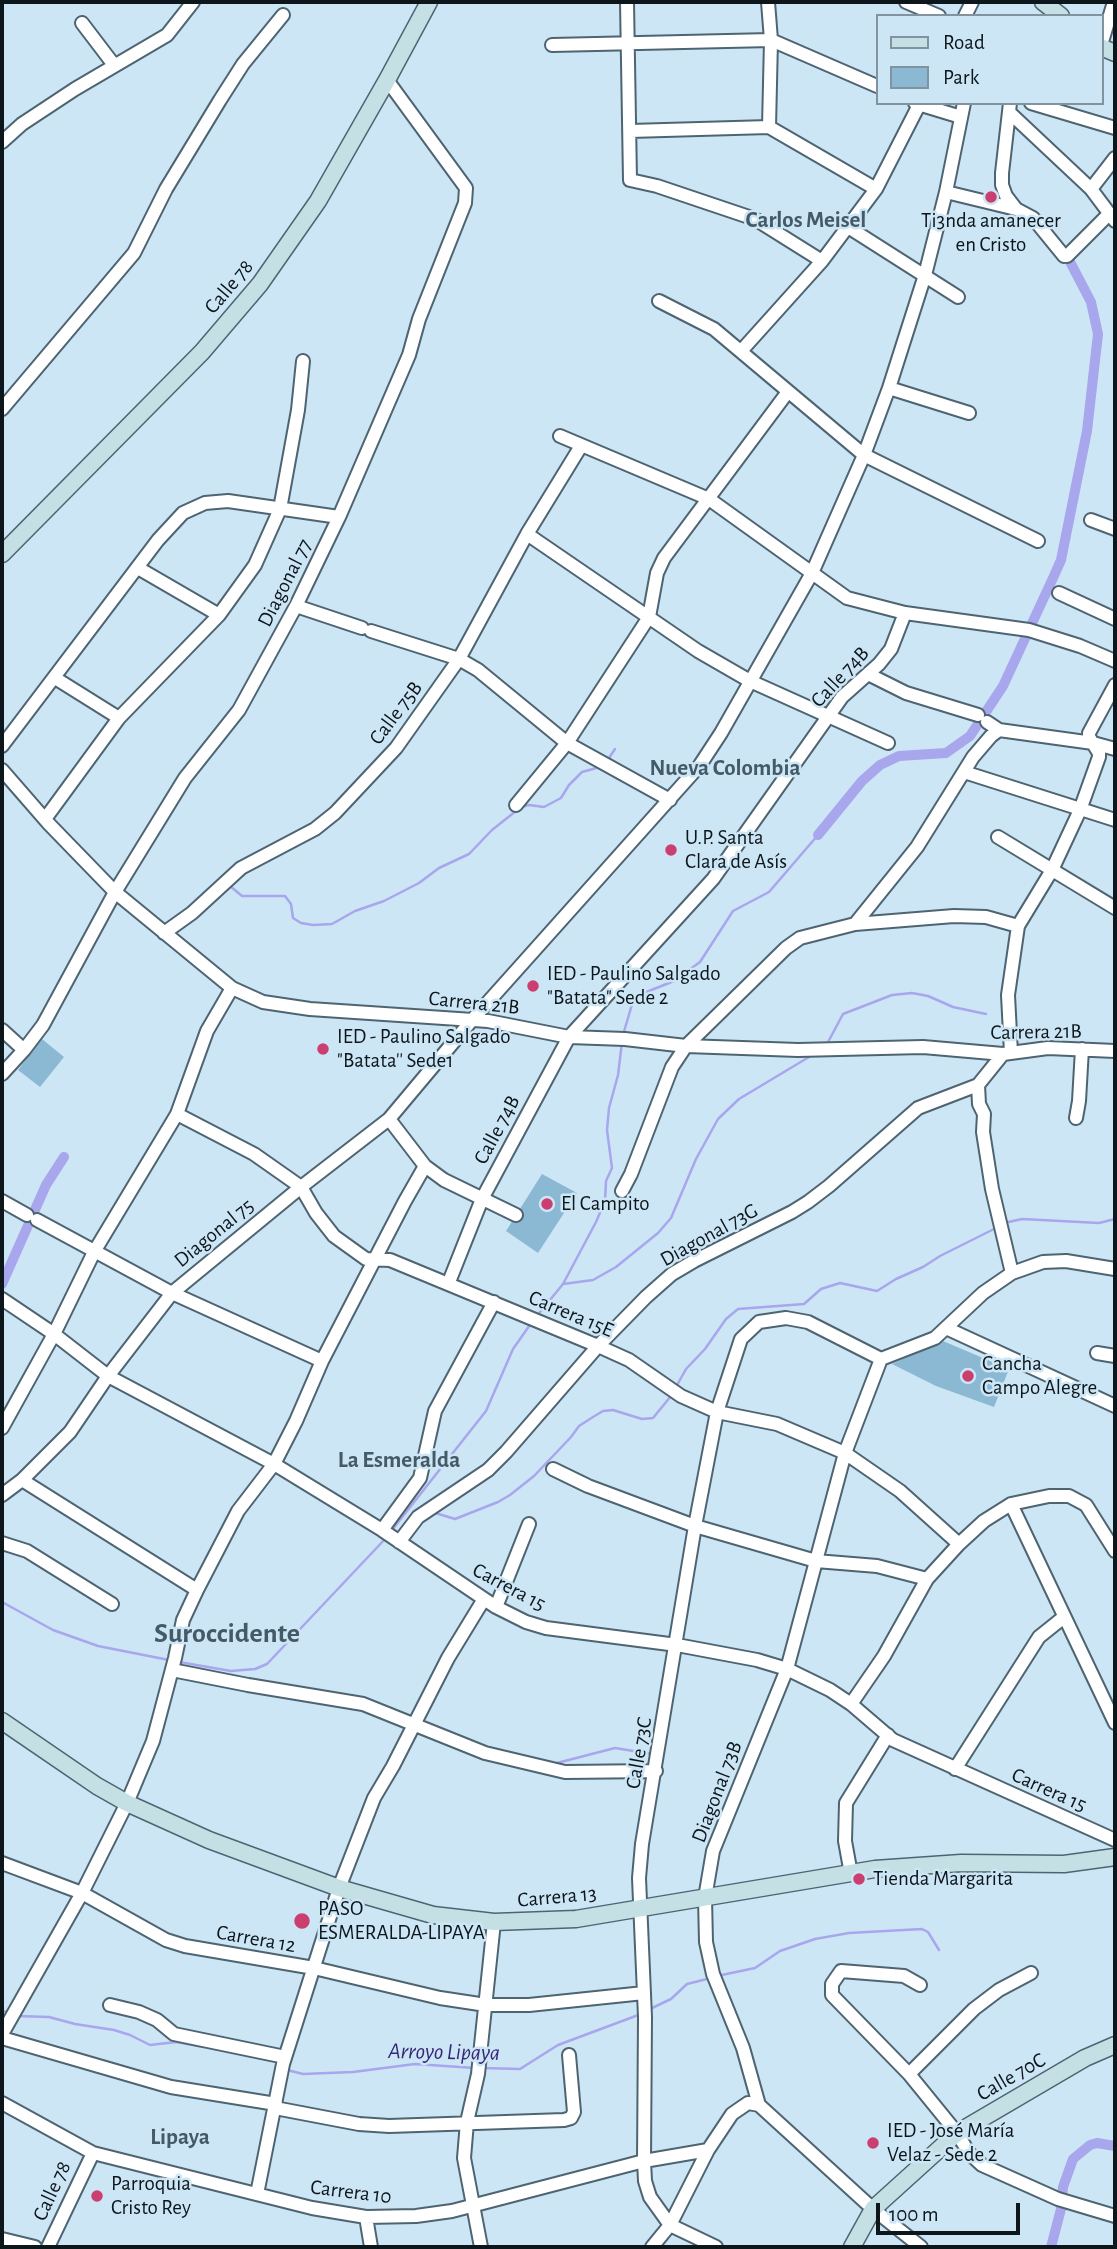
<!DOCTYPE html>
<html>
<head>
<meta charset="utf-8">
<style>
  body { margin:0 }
  #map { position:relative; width:1117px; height:2249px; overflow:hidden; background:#cde6f6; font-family:"Alegreya Sans",sans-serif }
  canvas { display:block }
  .frame { position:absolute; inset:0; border:4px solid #0d161b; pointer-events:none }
  .legend { position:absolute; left:876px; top:14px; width:228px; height:91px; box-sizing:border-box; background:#cde6f6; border:2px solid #80939e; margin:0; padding:9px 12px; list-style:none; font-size:21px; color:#0d161b }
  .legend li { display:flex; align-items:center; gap:14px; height:35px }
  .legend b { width:35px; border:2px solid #80939e }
  .scale { position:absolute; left:876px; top:2203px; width:144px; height:32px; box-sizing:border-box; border:4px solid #0d161b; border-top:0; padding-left:9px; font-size:21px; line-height:24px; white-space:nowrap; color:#0d161b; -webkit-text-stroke:5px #cde6f6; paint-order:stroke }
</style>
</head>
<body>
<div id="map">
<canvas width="1117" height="2249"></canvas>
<div class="frame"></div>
<ul class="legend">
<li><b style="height:9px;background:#c4e0e4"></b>Road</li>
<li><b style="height:19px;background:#8bb8d2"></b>Park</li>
</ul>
<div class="scale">100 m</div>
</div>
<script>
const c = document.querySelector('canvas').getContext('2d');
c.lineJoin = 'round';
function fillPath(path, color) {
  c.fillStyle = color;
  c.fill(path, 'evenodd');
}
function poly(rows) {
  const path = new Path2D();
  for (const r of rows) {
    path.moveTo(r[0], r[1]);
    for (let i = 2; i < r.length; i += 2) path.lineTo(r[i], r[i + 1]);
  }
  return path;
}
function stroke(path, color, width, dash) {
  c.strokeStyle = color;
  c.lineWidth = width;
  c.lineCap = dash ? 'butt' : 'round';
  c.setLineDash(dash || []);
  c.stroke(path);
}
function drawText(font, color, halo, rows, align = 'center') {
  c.font = font + ' "Alegreya Sans",sans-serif';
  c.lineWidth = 5;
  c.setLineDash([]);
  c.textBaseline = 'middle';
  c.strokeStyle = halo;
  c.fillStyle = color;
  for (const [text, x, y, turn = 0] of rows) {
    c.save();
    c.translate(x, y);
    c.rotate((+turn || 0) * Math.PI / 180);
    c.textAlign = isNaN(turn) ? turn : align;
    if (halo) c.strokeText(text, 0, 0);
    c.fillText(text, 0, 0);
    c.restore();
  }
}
fillPath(poly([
  [42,1039,64,1057,40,1087,18,1070],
  [542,1174,577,1193,538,1253,506,1231],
  [943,1341,1009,1369,994,1407,936,1386,892,1364]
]), '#8bb8d2');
stroke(poly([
  [607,761,615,749],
  [521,807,529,805,544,807,561,798,569,785,582,772,600,767],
  [230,886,242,896,285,896,291,904,293,918,301,923,313,925,332,924,355,911,384,901,419,883,439,868,469,854,492,830,516,811],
  [623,1035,633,1001,639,995,674,981,700,962,733,911,769,892,818,835],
  [827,1044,843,1014,892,995,912,993,928,996,953,1007,986,1014],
  [1004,1223,1022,1219,1099,1223,1115,1219],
  [563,1284,593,1280,616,1267,658,1233,671,1218,696,1159,718,1119,739,1099,814,1054],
  [536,1317,563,1284,596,1222,605,1201,606,1181,612,1168,607,1130,609,1108,618,1075,622,1042],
  [676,1387,686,1369,705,1349,726,1319,738,1309,804,1304,821,1289,840,1283,877,1291,896,1279,923,1267,940,1256,996,1228],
  [432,1512,455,1519,498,1502,510,1495,534,1476,571,1437,579,1426,593,1417,603,1411,613,1410,642,1419,653,1418,671,1396],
  [392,1530,486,1411,513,1349,532,1322],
  [2,1602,53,1630,98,1646,169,1660],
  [179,1662,231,1671,255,1669,267,1664,386,1538],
  [553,1764,615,1748,652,1754],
  [717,1976,755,1968,780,1951,815,1939,849,1933,922,1929,928,1932,939,1950],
  [650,2009,671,1999,687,1984,711,1978],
  [2,2010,10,2014],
  [17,2016,49,2017,75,2024,114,2030,130,2035,150,2045,176,2042,204,2047],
  [482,2068,520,2069,558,2045,641,2014],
  [287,2070,303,2074,353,2072,415,2064,475,2068]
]), '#a8a6ec', 2.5);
stroke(poly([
  [818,835,862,781,880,765,899,756,946,753,970,736,1003,686,1053,578,1061,560,1087,431,1098,334,1091,302,1067,256],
  [2,1284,46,1185,64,1157],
  [1051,2247,1061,2209,1063,2187,1073,2159,1090,2145,1097,2143,1115,2146]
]), '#a8a6ec', 10);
const street = poly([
  [627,2,630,180,657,186,755,219,822,261],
  [768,2,771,40,769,127],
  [906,2,939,16],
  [965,16,972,2],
  [82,23,114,65],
  [552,45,771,40,877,86],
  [1101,45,1114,2],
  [915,103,961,117],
  [1010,103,1002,173,1002,185,1006,196,1016,209],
  [1031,103,1115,128],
  [1009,112,1091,189,1115,221],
  [630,131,769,127,876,189],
  [2,142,22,124,75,89,167,35,193,2],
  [1091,189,1115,158],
  [946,192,1016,209,1033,218,1064,256],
  [848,227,958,297],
  [1067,256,1109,214],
  [659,301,714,329,864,455,1038,541],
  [742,350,822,261,876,189,920,103],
  [889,388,969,413],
  [2,409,134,253,166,189,220,100,243,64,283,15],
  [560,436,709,499,847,598,905,613,1029,630,1080,646,1115,661],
  [1091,520,1115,529],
  [527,534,698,651,750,681,888,743],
  [138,568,219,615],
  [1059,593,1115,619],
  [296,606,362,628],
  [371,631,459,659,478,670,567,743,670,800],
  [868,674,906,693,978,715],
  [55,678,119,718],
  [987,722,999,730,1093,743,1115,749],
  [2,746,158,540,183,513,205,503,228,501,339,517],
  [2,770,49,824,115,892,232,988,263,1002,310,1009,488,1021,569,1037,625,1039,686,1046,798,1050,923,1047,1003,1054,1048,1048,1115,1051],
  [964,772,1115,820],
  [516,805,567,743,649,617,657,573,664,558,787,393],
  [45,819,119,718,219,615,255,565,280,509,298,410,303,361],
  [998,837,1115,908],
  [855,924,954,916,986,917,1018,926],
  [164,933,192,913,241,868,315,829,335,813,396,748,459,659,527,534,581,446],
  [2,1030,24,1050],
  [1011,1053,1008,995,1018,926,1052,870,1080,810,1099,757,1099,753,1089,737,1089,733,1115,685],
  [2,1074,24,1050,43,1025,115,892,185,778,239,710,296,606,339,517,409,355,419,319,465,203,466,188,387,80],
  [978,1085,979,1104,984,1114,983,1132,992,1189,1012,1273],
  [177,1114,254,1154,301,1187,316,1213,334,1236,366,1259,390,1260,598,1346,629,1360,681,1396,717,1412,777,1424,845,1453,900,1491,959,1544],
  [1076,1118,1079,1101,1082,1049],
  [389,1119,425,1166,444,1180,516,1215],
  [622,1191,631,1174,672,1067,686,1046,786,948,800,938,855,924,917,847,973,757,991,736,999,730],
  [2,1201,27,1215],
  [37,1220,172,1293,322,1361],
  [449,1282,482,1199,569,1037,713,879,842,697,879,664,891,649,905,613],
  [2,1299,54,1334,108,1376,274,1464,382,1530,496,1607,526,1622,546,1628,677,1645,757,1660,787,1669,830,1690,851,1704,893,1740,1115,1840],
  [946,1328,1115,1406],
  [1097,1353,1115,1356],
  [881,1359,935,1338,983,1293,1012,1273,1043,1262,1066,1261,1115,1269],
  [2,1428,54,1334,94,1252,177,1114,207,1031,232,988],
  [553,1469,588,1486,695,1526,816,1561,877,1566,927,1579],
  [22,1480,197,1590],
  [2,1495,22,1480,70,1432,108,1376,172,1293,301,1187,389,1119,472,1020,700,765,721,733,812,573,864,455,889,388,925,275,946,192,964,103],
  [1011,1504,1115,1723],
  [382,1530,420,1478,435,1411,494,1302],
  [399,1542,418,1517,488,1470,506,1452,598,1346,646,1297,672,1274,694,1261,792,1212,808,1202,829,1186,918,1108,978,1085,1003,1054],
  [2,1543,27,1551,112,1604],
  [496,1607,529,1524],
  [172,1670,248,1685,363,1704,485,1753,565,1772,656,1771],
  [851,1704,884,1656,927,1579,959,1544,984,1521,1011,1504,1049,1496,1069,1496,1086,1505,1115,1551],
  [955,1769,1039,1637,1064,1617],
  [2,1863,82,1893,166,1940,185,1946,314,1968,440,1998,486,2005,529,2005,644,1993],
  [851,1874,845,1841,846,1803,888,1735],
  [920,1985,904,1976,841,1971,832,1984,832,1995,909,2074,957,2133,969,2153,982,2165,1058,2199,1115,2216],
  [110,2005,139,2012,157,2020,174,2034,285,2057],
  [2,2034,82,1893,127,1803,153,1741,175,1658,183,1620,197,1590,238,1511,274,1464,296,1421,322,1361,405,1201,425,1166],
  [2,2038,171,2087,276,2104],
  [909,2074,974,2009,999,1990,1031,1973],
  [2,2103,93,2153,312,2208,366,2217,416,2216,452,2211,644,2161,708,2150],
  [759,2105,743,2048,713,1974,706,1942,705,1898,713,1851,787,1669,845,1453,881,1359],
  [759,2105,873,2209,921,2247],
  [275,2108,359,2124,389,2126,564,2120,571,2118,574,2112,569,2055],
  [257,2194,283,2064,339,1888,374,1798,393,1766,448,1658,484,1599],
  [366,2217,371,2247],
  [2,2239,35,2247],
  [48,2247,93,2153],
  [481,2247,464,2158,467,2122,478,2074,494,1922],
  [652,2247,670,2225,708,2150,732,2114,748,2103,759,2105],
  [716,2247,670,2225,650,2197,645,2181,644,2161,645,2017,639,1878,642,1844,695,1526,717,1412,741,1339,759,1322,786,1318,808,1322,881,1359]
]);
const secondary = poly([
  [1043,2,1061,16],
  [1101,47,1115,53],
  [2,554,202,352,260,284,318,201,387,80,429,2],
  [2,1721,97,1786,127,1803,209,1840,339,1888,433,1915,494,1922,576,1919,875,1869,961,1863,1064,1864,1115,1857],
  [852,2247,873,2209,957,2133,1085,2058,1115,2045]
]);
stroke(street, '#4e6471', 16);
stroke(secondary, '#4e6471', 19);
stroke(street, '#fff', 12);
stroke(secondary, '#c4e0e4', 16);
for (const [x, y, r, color] of [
  [991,197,7,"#cb3f70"],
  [671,850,7,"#cb3f70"],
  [533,986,7,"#cb3f70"],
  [323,1049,7,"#cb3f70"],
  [547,1204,7,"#cb3f70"],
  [968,1376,7,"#cb3f70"],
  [859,1879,7,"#cb3f70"],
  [302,1921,9,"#cb3f70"],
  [873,2143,7,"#cb3f70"],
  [97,2196,7,"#cb3f70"]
]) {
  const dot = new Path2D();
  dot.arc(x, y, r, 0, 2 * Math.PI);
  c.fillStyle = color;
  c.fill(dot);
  stroke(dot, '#cde6f6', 2.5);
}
drawText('21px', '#0d161b', '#cde6f6', [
  ["Ti3nda amanecer",991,221,"center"],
  ["en Cristo",991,245,"center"],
  ["U.P. Santa",685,838],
  ["Clara de Asís",685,862],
  ["IED - Paulino Salgado",547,974],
  ["\"Batata\" Sede 2",547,998],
  ["IED - Paulino Salgado",337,1037],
  ["\"Batata'' Sede1",337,1061],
  ["El Campito",561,1204],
  ["Cancha",982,1364],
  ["Campo Alegre",982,1388],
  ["Tienda Margarita",873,1879],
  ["PASO",318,1909],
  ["ESMERALDA-LIPAYA",318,1933],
  ["IED - José María",887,2131],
  ["Velaz - Sede 2",887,2155],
  ["Parroquia",111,2184],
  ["Cristo Rey",111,2208]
], 'left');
drawText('21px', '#0d161b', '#cde6f6', [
  ["Calle 78",229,287,-50],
  ["Diagonal 77",285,583,-63],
  ["Calle 74B",840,677,-47],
  ["Calle 75B",396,713,-53],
  ["Carrera 21B",474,1003,6],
  ["Carrera 21B",1036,1032,-1],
  ["Calle 74B",497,1130,-62],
  ["Diagonal 75",214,1233,-39],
  ["Diagonal 73G",709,1235,-29],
  ["Carrera 15E",571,1314,23],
  ["Carrera 15",509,1587,28],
  ["Calle 73C",639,1753,-80],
  ["Carrera 15",1049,1790,24],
  ["Diagonal 73B",717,1792,-69],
  ["Carrera 13",557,1897,-5],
  ["Carrera 12",256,1939,10],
  ["Calle 70C",1011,2077,-30],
  ["Calle 78",52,2191,-65],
  ["Carrera 10",351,2192,7]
]);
drawText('bold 23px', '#445a67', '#cde6f6', [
  ["Carlos Meisel",806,220],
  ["Nueva Colombia",725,768],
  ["La Esmeralda",399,1460],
  ["Lipaya",180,2137]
]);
drawText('italic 23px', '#372979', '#cde6f6', [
  ["Arroyo Lipaya",444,2052,1]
]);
drawText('bold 28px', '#445a67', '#cde6f6', [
  ["Suroccidente",227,1634]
]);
</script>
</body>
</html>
